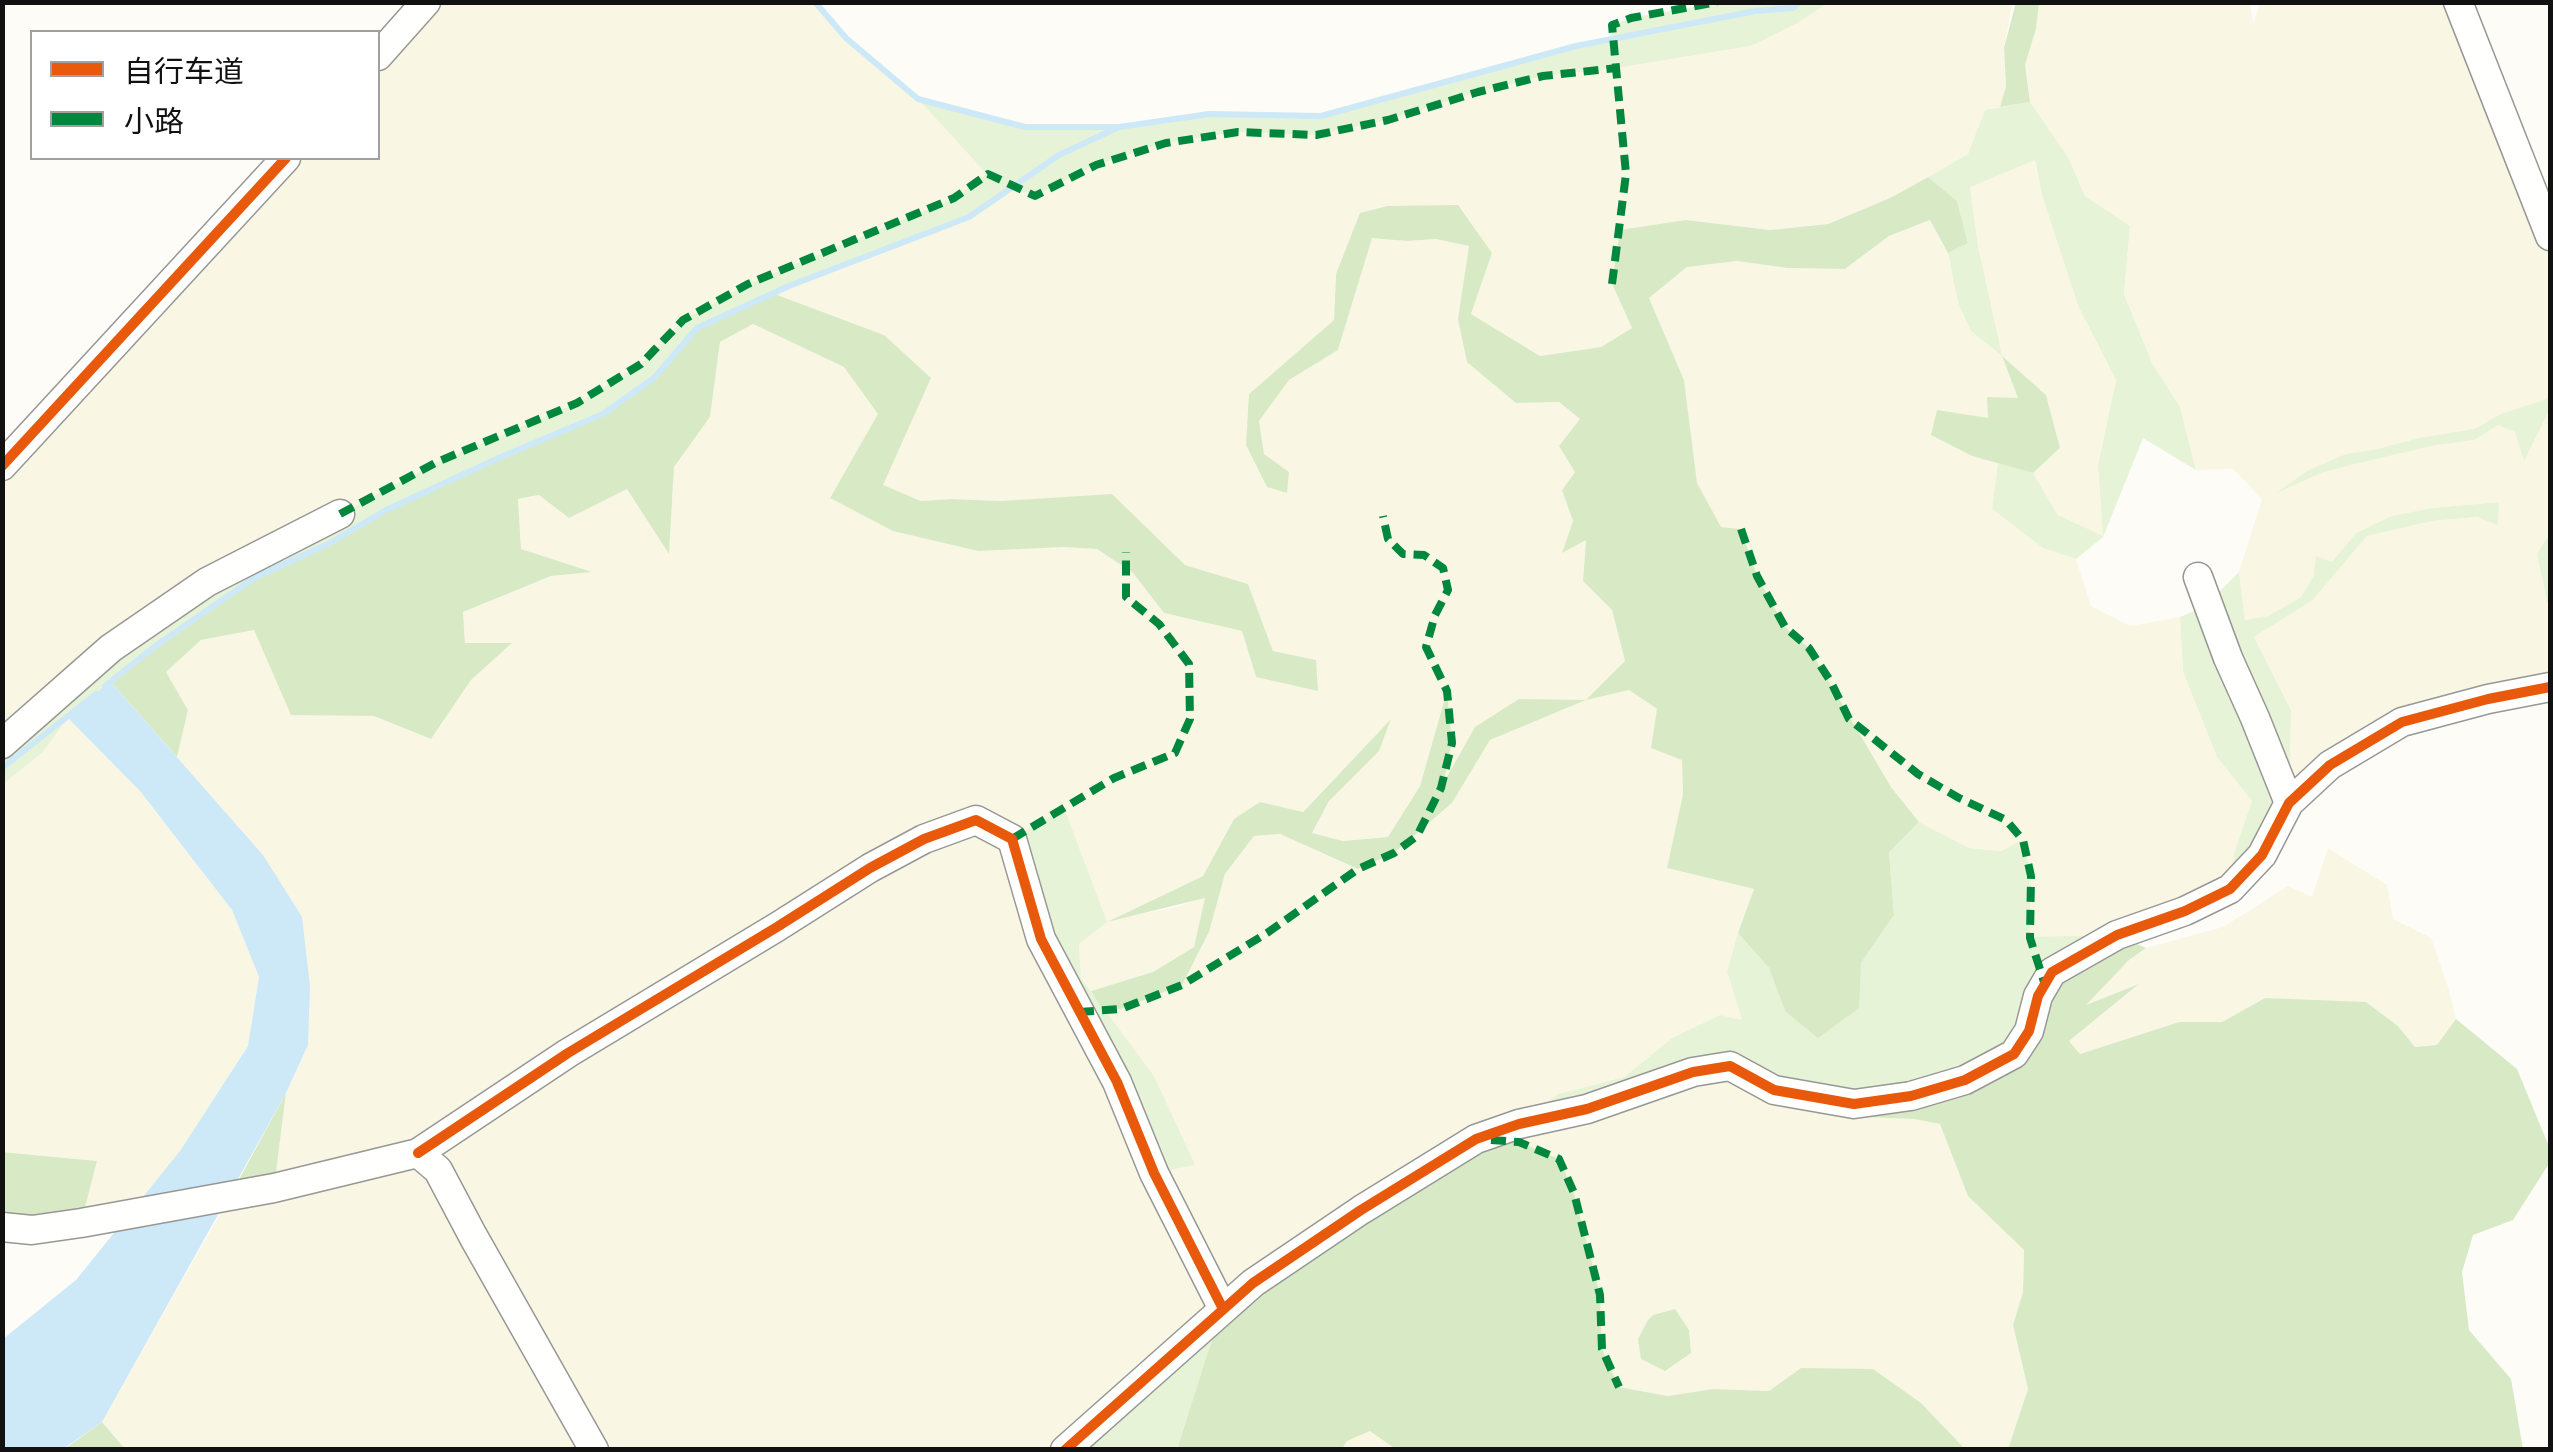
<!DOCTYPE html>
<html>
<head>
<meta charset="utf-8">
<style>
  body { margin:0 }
  #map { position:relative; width:2553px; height:1452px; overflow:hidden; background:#fdfcf7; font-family:Bitter,"Noto Sans SC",serif }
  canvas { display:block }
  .frame { position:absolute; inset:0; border:5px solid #111; pointer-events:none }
  .legend { position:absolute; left:30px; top:30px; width:350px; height:130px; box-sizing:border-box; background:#fff; border:2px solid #a0a0a0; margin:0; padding:12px 18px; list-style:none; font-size:30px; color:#111 }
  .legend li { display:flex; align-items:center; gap:20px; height:50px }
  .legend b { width:50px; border:2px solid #a0a0a0 }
</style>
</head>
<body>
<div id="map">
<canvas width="2553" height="1452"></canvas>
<div class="frame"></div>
<ul class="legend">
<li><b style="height:12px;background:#e8590c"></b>自行车道</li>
<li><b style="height:12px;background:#00873e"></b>小路</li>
</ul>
</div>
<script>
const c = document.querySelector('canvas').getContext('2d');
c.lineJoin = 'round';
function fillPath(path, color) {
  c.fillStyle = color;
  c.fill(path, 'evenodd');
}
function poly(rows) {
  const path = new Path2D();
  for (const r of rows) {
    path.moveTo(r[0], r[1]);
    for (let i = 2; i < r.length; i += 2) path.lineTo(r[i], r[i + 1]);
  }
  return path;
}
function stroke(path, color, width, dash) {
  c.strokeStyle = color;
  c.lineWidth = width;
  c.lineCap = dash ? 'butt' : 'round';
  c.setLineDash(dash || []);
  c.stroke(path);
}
fillPath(poly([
  [426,3,815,3,846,38,918,99,988,174,954,198,683,320,641,364,577,403,437,462,340,514,3,744,2,466,286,158,378,158,378,56],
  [1825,3,2012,3,2004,48,2006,86,2000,107,1985,110,1968,154,1890,198,1828,224,1770,230,1686,220,1612,284,1632,328,1601,347,1540,356,1471,314,1492,253,1387,206,1336,274,1334,320,1249,394,1264,454,1259,421,1289,380,1338,350,1372,237,1407,241,1436,239,1470,246,1458,319,1516,403,1559,402,1580,419,1575,472,1562,490,1573,521,1563,551,1586,539,1583,580,1612,610,1625,661,1588,699,1629,690,1657,709,1682,760,1683,794,1667,868,1754,889,1727,972,1742,1021,1720,1015,1672,1038,1624,1077,1558,1094,1693,1072,1794,1095,1834,1116,1914,1119,1940,1124,1999,1225,2024,1250,2023,1292,2013,1326,2028,1389,2008,1449,1965,1449,1921,1403,1801,1368,1769,1391,1713,1389,1668,1396,1619,1387,1602,1349,1600,1295,1065,1449,125,1450,102,1422,230,1196,274,1188,286,1093,308,1045,263,855,177,757,188,710,166,672,201,640,254,630,292,715,374,715,431,739,471,680,511,644,465,643,463,612,551,576,589,572,521,549,518,499,539,495,569,517,627,489,669,553,674,467,710,417,720,342,753,324,844,367,879,415,830,497,1064,547,1097,549,1133,573,1164,613,1242,631,1256,677,1316,660,1273,651,1248,584,1185,565,1001,501,952,499,921,501,882,485,884,335,772,293,969,217,1012,187,1035,195,1096,165,1166,143,1238,132,1316,135,1388,120,1478,92,1543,76,1617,68,1751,46,1822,7],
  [1446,694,1452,742,1441,788,1519,700,1583,701,1490,740,1452,803,1394,854,1357,869,1280,834,1254,836,1225,874,1209,932,1182,985,1103,1010,1154,1076,1194,1165,1041,939,1107,921,1079,944,1081,978,1091,991,1153,972,1194,947,1206,897,1177,907,1113,919,1203,876,1234,819,1302,812,1388,722,1379,751,1329,801,1312,834,1343,841,1388,837,1420,786],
  [2039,3,2250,3,2253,24,2260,3,2458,3,2550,236,2550,536,2545,539,2547,604,2550,615,2550,687,2402,722,2289,803,2291,710,2254,637,2313,600,2367,536,2432,521,2477,517,2498,524,2499,502,2432,508,2392,517,2356,533,2332,563,2314,575,2301,597,2268,616,2245,621,2239,572,2262,499,2233,469,2196,470,2180,407,2152,363,2124,294,2130,226,2085,196,2068,157,2030,102,2025,65,2036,29],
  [2034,159,2042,195,2078,306,2116,380,2098,465,2103,537,2058,515,2033,473,2060,448,2046,395,2003,359,2019,398,1989,418,1972,456,1998,463,1992,509,2043,548,2076,559,2091,606,2130,626,2180,617,2183,672,2217,757,2252,801,2234,853,2230,889,2117,935,2030,938,2031,876,2022,841,2001,851,1969,848,1919,822,1891,787,1809,648,1785,627,1757,576,1742,529,1721,527,1696,483,1684,380,1649,298,1687,267,1737,261,1787,268,1845,269,1889,236,1931,220,1948,253,1958,303,1971,331,2001,355,1978,246,1970,186],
  [68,718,140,791,232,910,259,977,248,1046,180,1151,132,1214,81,1223,97,1161,3,1152,3,784,43,752],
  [2328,848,2387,885,2393,919,2431,938,2448,987,2456,1019,2438,1045,2415,1047,2398,1026,2311,1001,2265,998,2222,1022,2179,1022,2080,1054,2069,1041,2136,987,2083,1007,2129,960,2146,948,2223,927,2288,886,2312,897],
  [1371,1431,1397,1449,1342,1450,1346,1441]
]), '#f9f7e4');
fillPath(poly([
  [1717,3,1825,3,1822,7,1797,23,1751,46,1617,68,1543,76,1478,92,1388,120,1316,135,1238,132,1166,143,1096,165,1035,196,1012,187,969,217,789,286,698,328,654,378,603,414,501,457,386,510,330,543,254,578,154,647,90,698,68,718,43,752,3,784,3,744,111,648,340,514,437,462,577,403,641,364,683,320,748,284,954,198,987,174,918,99,1025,127,1119,127,1209,114,1321,116,1612,39,1612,25,1631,18],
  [2030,102,2068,157,2085,196,2130,226,2124,294,2152,363,2180,407,2196,470,2143,438,2103,537,2076,559,2043,548,1992,509,1998,463,2033,473,2058,515,2103,536,2098,465,2116,380,2078,306,2042,195,2035,160,1970,187,1978,246,2002,356,1971,331,1958,303,1948,253,1968,243,1957,201,1928,177,1968,154,1985,110],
  [2550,398,2550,409,2524,461,2515,432,2498,425,2474,440,2436,445,2354,464,2321,473,2276,493,2309,470,2346,454,2378,449,2419,438,2474,429,2501,414],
  [2499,502,2498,525,2477,517,2432,521,2367,536,2313,600,2254,637,2291,710,2289,803,2230,889,2234,853,2252,801,2217,757,2183,672,2180,617,2204,607,2239,572,2245,620,2268,616,2301,597,2314,575,2316,556,2332,562,2356,533,2392,516,2432,508],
  [2550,536,2550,615,2537,554,2546,539],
  [1064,808,1107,922,1079,944,1081,978,1154,1076,1195,1165,1154,1173,1012,839],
  [1919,822,1969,848,2001,851,2023,840,2031,876,2030,937,2117,935,2014,1054,1854,1104,1730,1066,1519,1124,1558,1094,1624,1077,1672,1038,1720,1015,1742,1020,1727,972,1738,933,1769,968,1785,1011,1861,963,1894,915,1889,851],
  [1223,1309,1206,1358,1179,1443,1179,1449,1065,1450]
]), '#e7f3d7');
fillPath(poly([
  [2016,2,2039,3,2036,29,2025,65,2030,102,2000,107,2006,86,2004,48],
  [1928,177,1957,201,1968,243,1948,253,1930,220,1889,236,1845,269,1787,268,1737,261,1687,267,1649,298,1684,380,1697,483,1721,527,1741,529,1757,576,1785,627,1809,648,1891,787,1919,822,1889,852,1894,915,1861,963,1859,1008,1818,1038,1785,1011,1769,968,1738,933,1754,889,1667,868,1683,794,1682,760,1651,748,1657,709,1629,690,1586,700,1490,740,1452,803,1394,853,1358,869,1280,834,1254,836,1225,874,1209,932,1182,985,1121,1009,1103,1010,1091,991,1153,972,1194,947,1205,898,1107,922,1203,876,1234,819,1260,802,1303,812,1391,719,1379,751,1329,801,1312,833,1343,841,1388,837,1420,786,1447,691,1452,743,1443,784,1475,727,1519,699,1586,700,1625,661,1612,610,1583,581,1586,540,1562,553,1573,521,1562,490,1575,472,1559,446,1580,419,1559,402,1516,403,1467,362,1458,319,1469,246,1436,239,1407,241,1372,238,1338,350,1289,380,1259,421,1264,454,1289,472,1287,493,1267,487,1246,445,1249,394,1334,320,1336,274,1360,213,1387,206,1458,205,1492,253,1471,314,1540,356,1601,347,1632,328,1612,284,1620,230,1686,220,1770,230,1828,224,1890,198],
  [772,293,884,335,931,378,883,485,921,501,952,499,1001,501,1112,494,1185,565,1248,584,1273,651,1316,660,1318,691,1256,677,1242,631,1164,613,1133,573,1097,549,1063,547,978,551,893,531,830,498,878,414,844,367,753,324,720,342,710,417,674,467,669,554,627,489,569,518,539,495,518,499,521,549,592,572,551,576,463,612,465,643,512,643,471,680,431,739,374,716,291,715,254,630,201,640,166,672,188,710,177,757,110,681,154,647,254,578,330,543,386,510,501,457,603,414,654,378,697,328],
  [2002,356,2046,395,2060,448,2033,473,1972,456,1931,435,1937,410,1988,418,1987,397,2018,398],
  [2117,935,2146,948,2129,960,2086,1005,2139,984,2069,1041,2080,1054,2179,1022,2222,1022,2265,998,2366,1002,2398,1026,2415,1047,2437,1045,2456,1019,2517,1069,2550,1149,2550,1162,2513,1220,2473,1235,2462,1272,2469,1330,2511,1379,2523,1449,2008,1449,2028,1389,2013,1325,2023,1292,2024,1250,1968,1196,1940,1124,1914,1119,1834,1116,1794,1095,1854,1104,2014,1054,2038,996],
  [286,1093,274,1188,230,1196],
  [1476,1139,1519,1142,1559,1159,1574,1193,1600,1295,1602,1349,1619,1387,1668,1396,1713,1389,1769,1391,1801,1368,1873,1369,1921,1403,1965,1449,1397,1450,1370,1431,1347,1441,1342,1449,1179,1450,1179,1443,1206,1358,1223,1309],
  [2,1152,97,1161,81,1223,3,1227],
  [1675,1309,1689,1330,1691,1353,1665,1371,1641,1359,1638,1339,1648,1320,1653,1315],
  [102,1422,125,1449,63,1450]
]), '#d8eac5');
fillPath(poly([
  [110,681,263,855,302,917,310,986,308,1045,286,1093,102,1422,63,1449,3,1450,3,1339,76,1280,180,1151,248,1046,259,977,232,910,140,791,68,718]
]), '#cde8f7');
stroke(poly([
  [815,2,846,38,918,99,1025,127,1116,127],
  [105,686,154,647,254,578,330,543,386,510,501,457,603,414,654,378,697,328,789,286,969,217,1059,155,1119,127,1209,114,1321,116,1576,46,1755,11,1793,8,1800,2],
  [2,768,96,694]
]), '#cde8f7', 6);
const minor = poly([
  [2458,2,2550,236],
  [378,56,426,2],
  [2,466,286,158],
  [2198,577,2228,658,2255,718,2289,803],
  [2,744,111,648,207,582,340,514],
  [418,1153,568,1053,777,927,870,868,924,839,976,820,1012,839,1041,939,1117,1082,1154,1173,1223,1309],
  [2,1227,32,1230,81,1223,274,1188,418,1153,438,1170,473,1236,594,1450],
  [1065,1450,1253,1283,1361,1210,1476,1139,1519,1124,1587,1109,1693,1072,1730,1066,1774,1090,1854,1104,1911,1096,1965,1080,2014,1054,2029,1031,2038,996,2052,972,2117,935,2185,911,2230,889,2262,855,2289,803,2330,765,2402,722,2488,699,2550,687]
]);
stroke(minor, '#979795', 31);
stroke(minor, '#fffffe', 28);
stroke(poly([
  [1612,284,1626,174,1612,25,1631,18,1717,2],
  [340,514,437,462,577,403,641,364,683,320,748,284,954,198,988,174,1035,196,1096,165,1166,143,1238,132,1316,135,1388,120,1478,92,1543,76,1617,68],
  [1741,529,1757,576,1785,627,1809,648,1831,682,1849,719,1918,774,1959,798,2006,820,2023,840,2031,876,2030,938,2045,985],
  [1012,839,1114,778,1175,753,1190,719,1189,664,1159,624,1126,597,1126,552],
  [1079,1012,1121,1009,1182,985,1267,933,1358,869,1394,853,1417,836,1441,788,1452,743,1447,691,1426,647,1435,615,1448,590,1443,568,1424,555,1403,554,1388,539,1383,516],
  [1491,1140,1519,1142,1559,1159,1574,1193,1600,1295,1602,1349,1619,1387]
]), '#00873e', 8, [15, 8]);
stroke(poly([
  [2,466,286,158],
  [418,1153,568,1053,777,927,870,868,924,839,976,820,1012,839,1041,939,1117,1082,1154,1173,1223,1309],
  [1065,1450,1253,1283,1361,1210,1476,1139,1519,1124,1587,1109,1693,1072,1730,1066,1774,1090,1854,1104,1911,1096,1965,1080,2014,1054,2029,1031,2038,996,2052,972,2117,935,2185,911,2230,889,2262,855,2289,803,2330,765,2402,722,2488,699,2550,687]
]), '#e8590c', 10);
</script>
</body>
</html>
